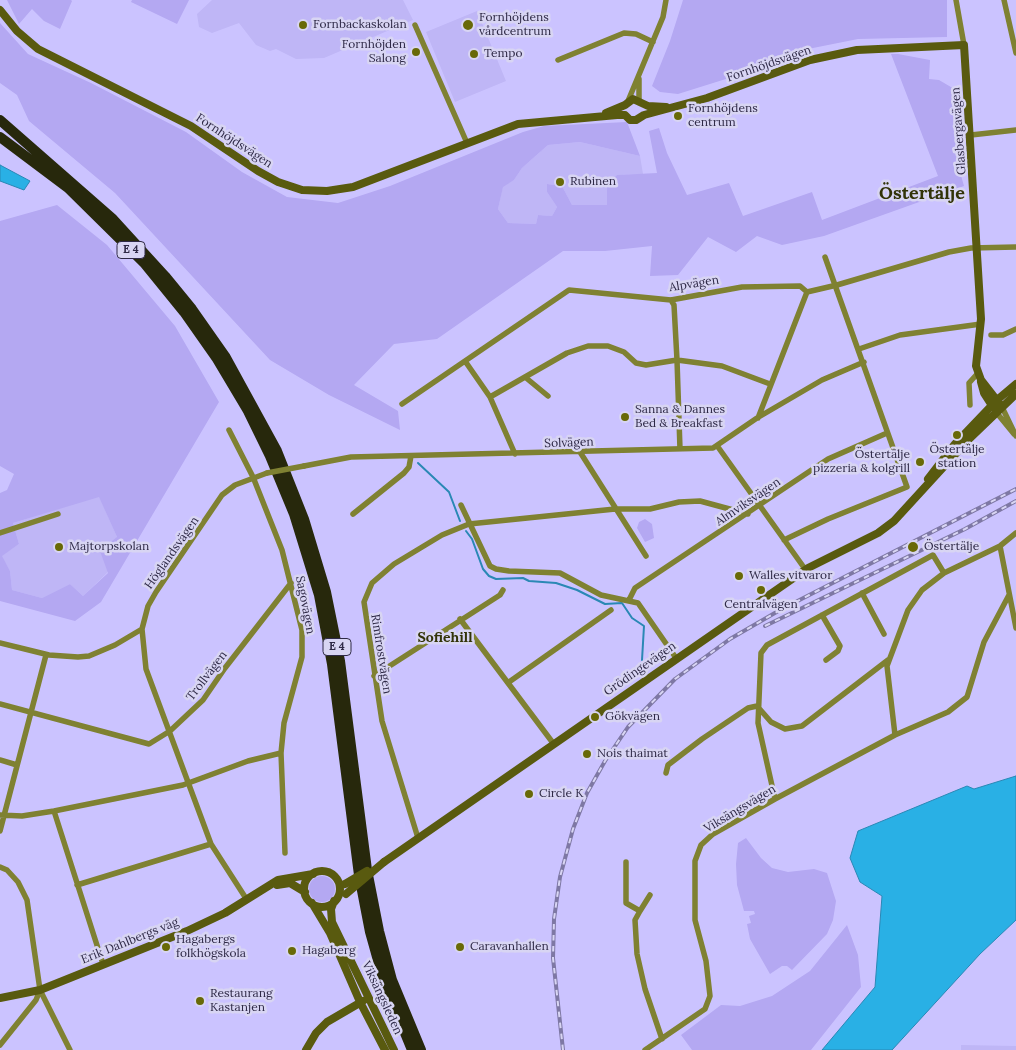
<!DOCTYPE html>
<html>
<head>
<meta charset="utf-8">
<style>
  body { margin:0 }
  canvas { display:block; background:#cbc3ff }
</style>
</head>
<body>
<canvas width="1016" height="1050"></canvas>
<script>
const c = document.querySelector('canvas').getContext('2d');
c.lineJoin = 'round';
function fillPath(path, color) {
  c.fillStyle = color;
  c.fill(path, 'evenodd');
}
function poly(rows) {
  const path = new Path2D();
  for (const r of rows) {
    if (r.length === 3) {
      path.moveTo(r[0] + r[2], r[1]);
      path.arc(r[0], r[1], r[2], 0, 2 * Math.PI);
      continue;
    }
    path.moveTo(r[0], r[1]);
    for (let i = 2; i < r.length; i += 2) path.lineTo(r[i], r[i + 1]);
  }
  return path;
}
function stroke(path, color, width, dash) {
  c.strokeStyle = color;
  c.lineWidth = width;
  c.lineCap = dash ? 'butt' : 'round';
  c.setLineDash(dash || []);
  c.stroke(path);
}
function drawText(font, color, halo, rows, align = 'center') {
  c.font = font + ' Lora,serif';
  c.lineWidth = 5;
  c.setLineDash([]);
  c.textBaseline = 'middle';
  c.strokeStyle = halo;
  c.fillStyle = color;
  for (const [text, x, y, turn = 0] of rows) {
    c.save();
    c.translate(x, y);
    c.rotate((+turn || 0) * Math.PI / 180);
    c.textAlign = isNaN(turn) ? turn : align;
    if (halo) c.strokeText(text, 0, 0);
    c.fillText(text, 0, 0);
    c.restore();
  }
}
fillPath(poly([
  [212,0,403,0,413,20,324,58,296,59,276,49,270,51,256,45,239,23,212,33,199,27,197,14],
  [477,11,506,81,455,102,426,32],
  [580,142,640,156,643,174,617,175,607,205,572,205,562,186,547,184,547,192,557,207,552,216,538,215,536,224,508,223,498,209,503,186,514,180,522,168,548,145],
  [99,496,117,537,108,572,83,596,70,584,42,598,12,590,10,571,1,556,19,544,13,523],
  [961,1045,1016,1046,1016,1050,961,1050]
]), '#bfb6f6');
fillPath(poly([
  [7,0,71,0,72,1,60,29,44,21,32,9,19,24],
  [132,0,189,0,177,24,131,2],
  [683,0,947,0,947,37,858,39,808,49,745,73,678,94,660,92,652,86,670,41],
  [0,23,28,54,91,83,186,132,242,172,287,197,338,203,390,186,523,132,544,126,627,122,640,156,580,142,548,145,522,168,514,180,503,187,498,209,508,223,536,224,538,215,552,216,557,207,547,192,547,184,562,186,572,205,607,205,607,186,617,175,657,173,649,131,659,128,667,153,687,195,729,183,743,216,812,192,822,220,938,176,891,54,898,54,930,60,929,79,939,80,956,90,960,119,960,172,964,186,824,236,782,245,757,236,736,252,708,237,678,275,650,276,652,246,605,251,563,251,437,339,394,344,354,385,398,411,400,430,329,395,270,360,115,193,29,121,17,95,0,83],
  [57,205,107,245,175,326,219,402,101,602,75,621,0,601,0,493,7,490,14,474,0,466,0,221],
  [99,497,117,537,100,551,108,573,83,596,70,584,42,598,12,590,10,571,2,556,19,544,13,523],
  [645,519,652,524,654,538,645,542,637,528,639,522],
  [746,838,761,858,772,868,788,872,814,869,827,873,836,901,833,920,827,934,792,970,787,966,782,966,770,974,750,939,747,924,751,923,749,916,755,914,754,911,744,911,737,885,736,864,738,843],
  [322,889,13],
  [847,925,858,955,861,987,811,1050,692,1050,681,1035,721,1005,740,1006,772,996,810,971]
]), '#b4a8f2');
const water = poly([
  [0,165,30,181,24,190,0,181,0,165],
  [1016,776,1016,920,980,954,892,1050,822,1050,875,987,882,896,860,882,850,858,858,831,967,786,974,789,1016,776]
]);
fillPath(water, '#29b0e5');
stroke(water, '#2a88b5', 1);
stroke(poly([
  [418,463,449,492,460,521],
  [466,531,472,539,483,569,489,576,496,579,523,578,529,581,556,583,577,590,605,604,622,603,632,618,644,626,642,660]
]), '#2a88b5', 2);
stroke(poly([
  [956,0,964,45],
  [1004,0,1016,53],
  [415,25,467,143],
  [558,60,624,33,636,34,653,42],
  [639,100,639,79],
  [628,101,663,17,666,0],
  [971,135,1016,130],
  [671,300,674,305,677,360,680,449],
  [991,335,1003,335,1016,329],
  [859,349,900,335,981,324],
  [465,361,490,397,515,454],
  [525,377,548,396],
  [490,397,567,353,588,346,608,346,624,352,636,363,646,365,677,360,722,366,770,384],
  [402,404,569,290,671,300,742,287,800,286,807,292,837,285,949,252,971,248,1016,247],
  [970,405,969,383,978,373],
  [1002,407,1016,436],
  [996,412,1014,434],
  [758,418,807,292],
  [229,430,253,477,282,550,302,630,302,657,284,723,281,753,285,853],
  [718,447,805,569],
  [580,452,646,556],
  [304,466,351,457,713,448,757,418,822,380,864,362],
  [461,505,490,566,496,569,509,571,560,573,601,595,638,603,676,658],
  [353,514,404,473,409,467,411,456],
  [0,533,58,514],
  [784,540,828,519,907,487,825,257],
  [1000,546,1016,628],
  [862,593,884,634],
  [629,600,635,588,828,459,887,433],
  [822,615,840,646,838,651,826,660],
  [460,619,553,743],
  [0,643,49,655,78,657,89,656,115,645,142,629],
  [374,676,500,595,503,590],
  [509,682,611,610],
  [0,704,149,744,170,731,203,700,225,668,291,583],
  [757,706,771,722,785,729,802,726,888,660],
  [895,735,887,666,908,610,922,590,944,573,1000,546,1016,533],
  [0,760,17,765],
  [666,773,668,765,702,739,748,708,757,706],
  [775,799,758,723,761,653,767,645,933,555,944,573],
  [54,811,103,964],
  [0,815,22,816,54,811,183,785,248,761,281,753],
  [0,831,46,655],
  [418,838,382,721,364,602,372,583,394,564,442,535,469,524,615,509,650,509,679,502,700,501,748,514],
  [626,862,626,903,640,911,635,920,637,954,645,989,662,1039],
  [0,867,7,870,18,882,27,900,40,990,70,1050],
  [77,885,211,844],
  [247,900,211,844,146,669,142,629,148,606,156,592,222,495,235,485,267,473],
  [640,911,650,895],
  [0,1045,36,1000,40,990],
  [645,1050,705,1009,710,996,706,961,695,920,695,861,701,845,713,834,775,799,895,735,948,712,967,697,984,642,1009,595]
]), '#7f8132', 5.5);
stroke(poly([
  [0,10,17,31,38,49,191,126,258,171,278,182,302,190,327,191,353,187,518,124,617,115,625,115,630,120,636,120,644,115,707,98,810,60,857,50,964,45,981,319,976,366,981,380,1002,407],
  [606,113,625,105,633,99,648,106,666,107],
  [981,382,984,393,993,407],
  [928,479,955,444,997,400,1016,384],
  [384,862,808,568,878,533,894,521,970,438,1016,394],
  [322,889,18],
  [277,885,290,883,305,892],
  [334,901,331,909,332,922,394,1050],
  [312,903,330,933,360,1002,385,1050],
  [0,998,40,990,187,931,225,913,278,880,313,874],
  [306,1050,316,1033,327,1022,363,1001]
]), '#595a0f', 8);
stroke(poly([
  [0,120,113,219,165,276,192,309,225,356,277,451,304,519,326,592,340,661,367,870,379,931,392,980,421,1050],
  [0,137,68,188,145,264,184,312,217,359,248,411,270,456,294,514,319,595,332,664,359,875,370,932,384,982,412,1050]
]), '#27280c', 10);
const rail = poly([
  [765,626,965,529,1016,501],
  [563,1050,553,958,554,919,560,877,573,829,587,793,605,761,628,727,675,679,730,639,780,610,1016,489]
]);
stroke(rail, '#7e78a4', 4);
stroke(rail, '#d8d5f3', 2, [5.5]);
stroke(poly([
  [267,473,304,466]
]), '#7f8132', 5.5);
stroke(poly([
  [345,884,367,871],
  [346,894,384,862]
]), '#595a0f', 8);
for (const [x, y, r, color] of [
  [303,25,5,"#686907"],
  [468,25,6,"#686907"],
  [416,52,5,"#686907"],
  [474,54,5,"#686907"],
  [678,116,5,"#686907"],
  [560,182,5,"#686907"],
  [625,417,5,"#686907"],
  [957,435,5,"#686907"],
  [920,462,5,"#686907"],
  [59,547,5,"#686907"],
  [913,547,6,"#686907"],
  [739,576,5,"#686907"],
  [761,590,5,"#686907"],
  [595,717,5,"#686907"],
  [587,754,5,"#686907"],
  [529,794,5,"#686907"],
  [166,947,5,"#686907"],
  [460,947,5,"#686907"],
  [292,951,5,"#686907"],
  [200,1001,5,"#686907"]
]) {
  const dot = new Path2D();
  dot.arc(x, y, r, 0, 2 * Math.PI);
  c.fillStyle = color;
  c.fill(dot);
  stroke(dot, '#d8d5f3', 2);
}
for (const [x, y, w] of [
  [131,250,28],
  [337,647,28]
]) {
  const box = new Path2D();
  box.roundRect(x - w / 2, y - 8.5, w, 17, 4);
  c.fillStyle = '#d8d5f3';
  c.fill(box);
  stroke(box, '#2e2946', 1);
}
drawText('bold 11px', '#2e2946', null, [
  ["E 4",131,250],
  ["E 4",337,647]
]);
drawText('12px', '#2e2946', '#d8d5f3', [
  ["Fornhöjdens",479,18],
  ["vårdcentrum",479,32],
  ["Fornbackaskolan",313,25],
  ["Fornhöjden",406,45,"right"],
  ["Salong",406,59,"right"],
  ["Tempo",484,54],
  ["Fornhöjdens",688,109],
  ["centrum",688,123],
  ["Rubinen",570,182],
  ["Sanna & Dannes",635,410],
  ["Bed & Breakfast",635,424],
  ["Östertälje",957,450,"center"],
  ["station",957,464,"center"],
  ["Östertälje",910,455,"right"],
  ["pizzeria & kolgrill",910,469,"right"],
  ["Majtorpskolan",69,547],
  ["Östertälje",924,547],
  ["Walles vitvaror",749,576],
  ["Centralvägen",761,605,"center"],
  ["Gökvägen",605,717],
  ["Nois thaimat",597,754],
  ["Circle K",539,794],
  ["Hagabergs",176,940],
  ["folkhögskola",176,954],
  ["Caravanhallen",470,947],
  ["Hagaberg",302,951],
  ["Restaurang",210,994],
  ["Kastanjen",210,1008]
], 'left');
drawText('12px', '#2e2946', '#d8d5f3', [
  ["Fornhöjdsvägen",769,64,-19],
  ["Glasbergavägen",959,131,-94],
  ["Fornhöjdsvägen",234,141,33],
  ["Alpvägen",694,284,-9],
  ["Solvägen",569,443,-2],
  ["Almviksvägen",748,502,-34],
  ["Höglandsvägen",172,553,-55],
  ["Sagovägen",305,605,79],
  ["Rimfrostvägen",381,654,81],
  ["Grödingevägen",640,669,-35],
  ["Trollvägen",207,676,-53],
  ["Viksängsvägen",740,809,-31],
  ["Erik Dahlbergs väg",130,941,-22],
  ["Viksängsleden",382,998,65]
]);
drawText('bold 14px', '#323308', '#d8d5f3', [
  ["Sofiehill",445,638]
]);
drawText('bold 18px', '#323308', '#d8d5f3', [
  ["Östertälje",922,194]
]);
</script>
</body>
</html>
